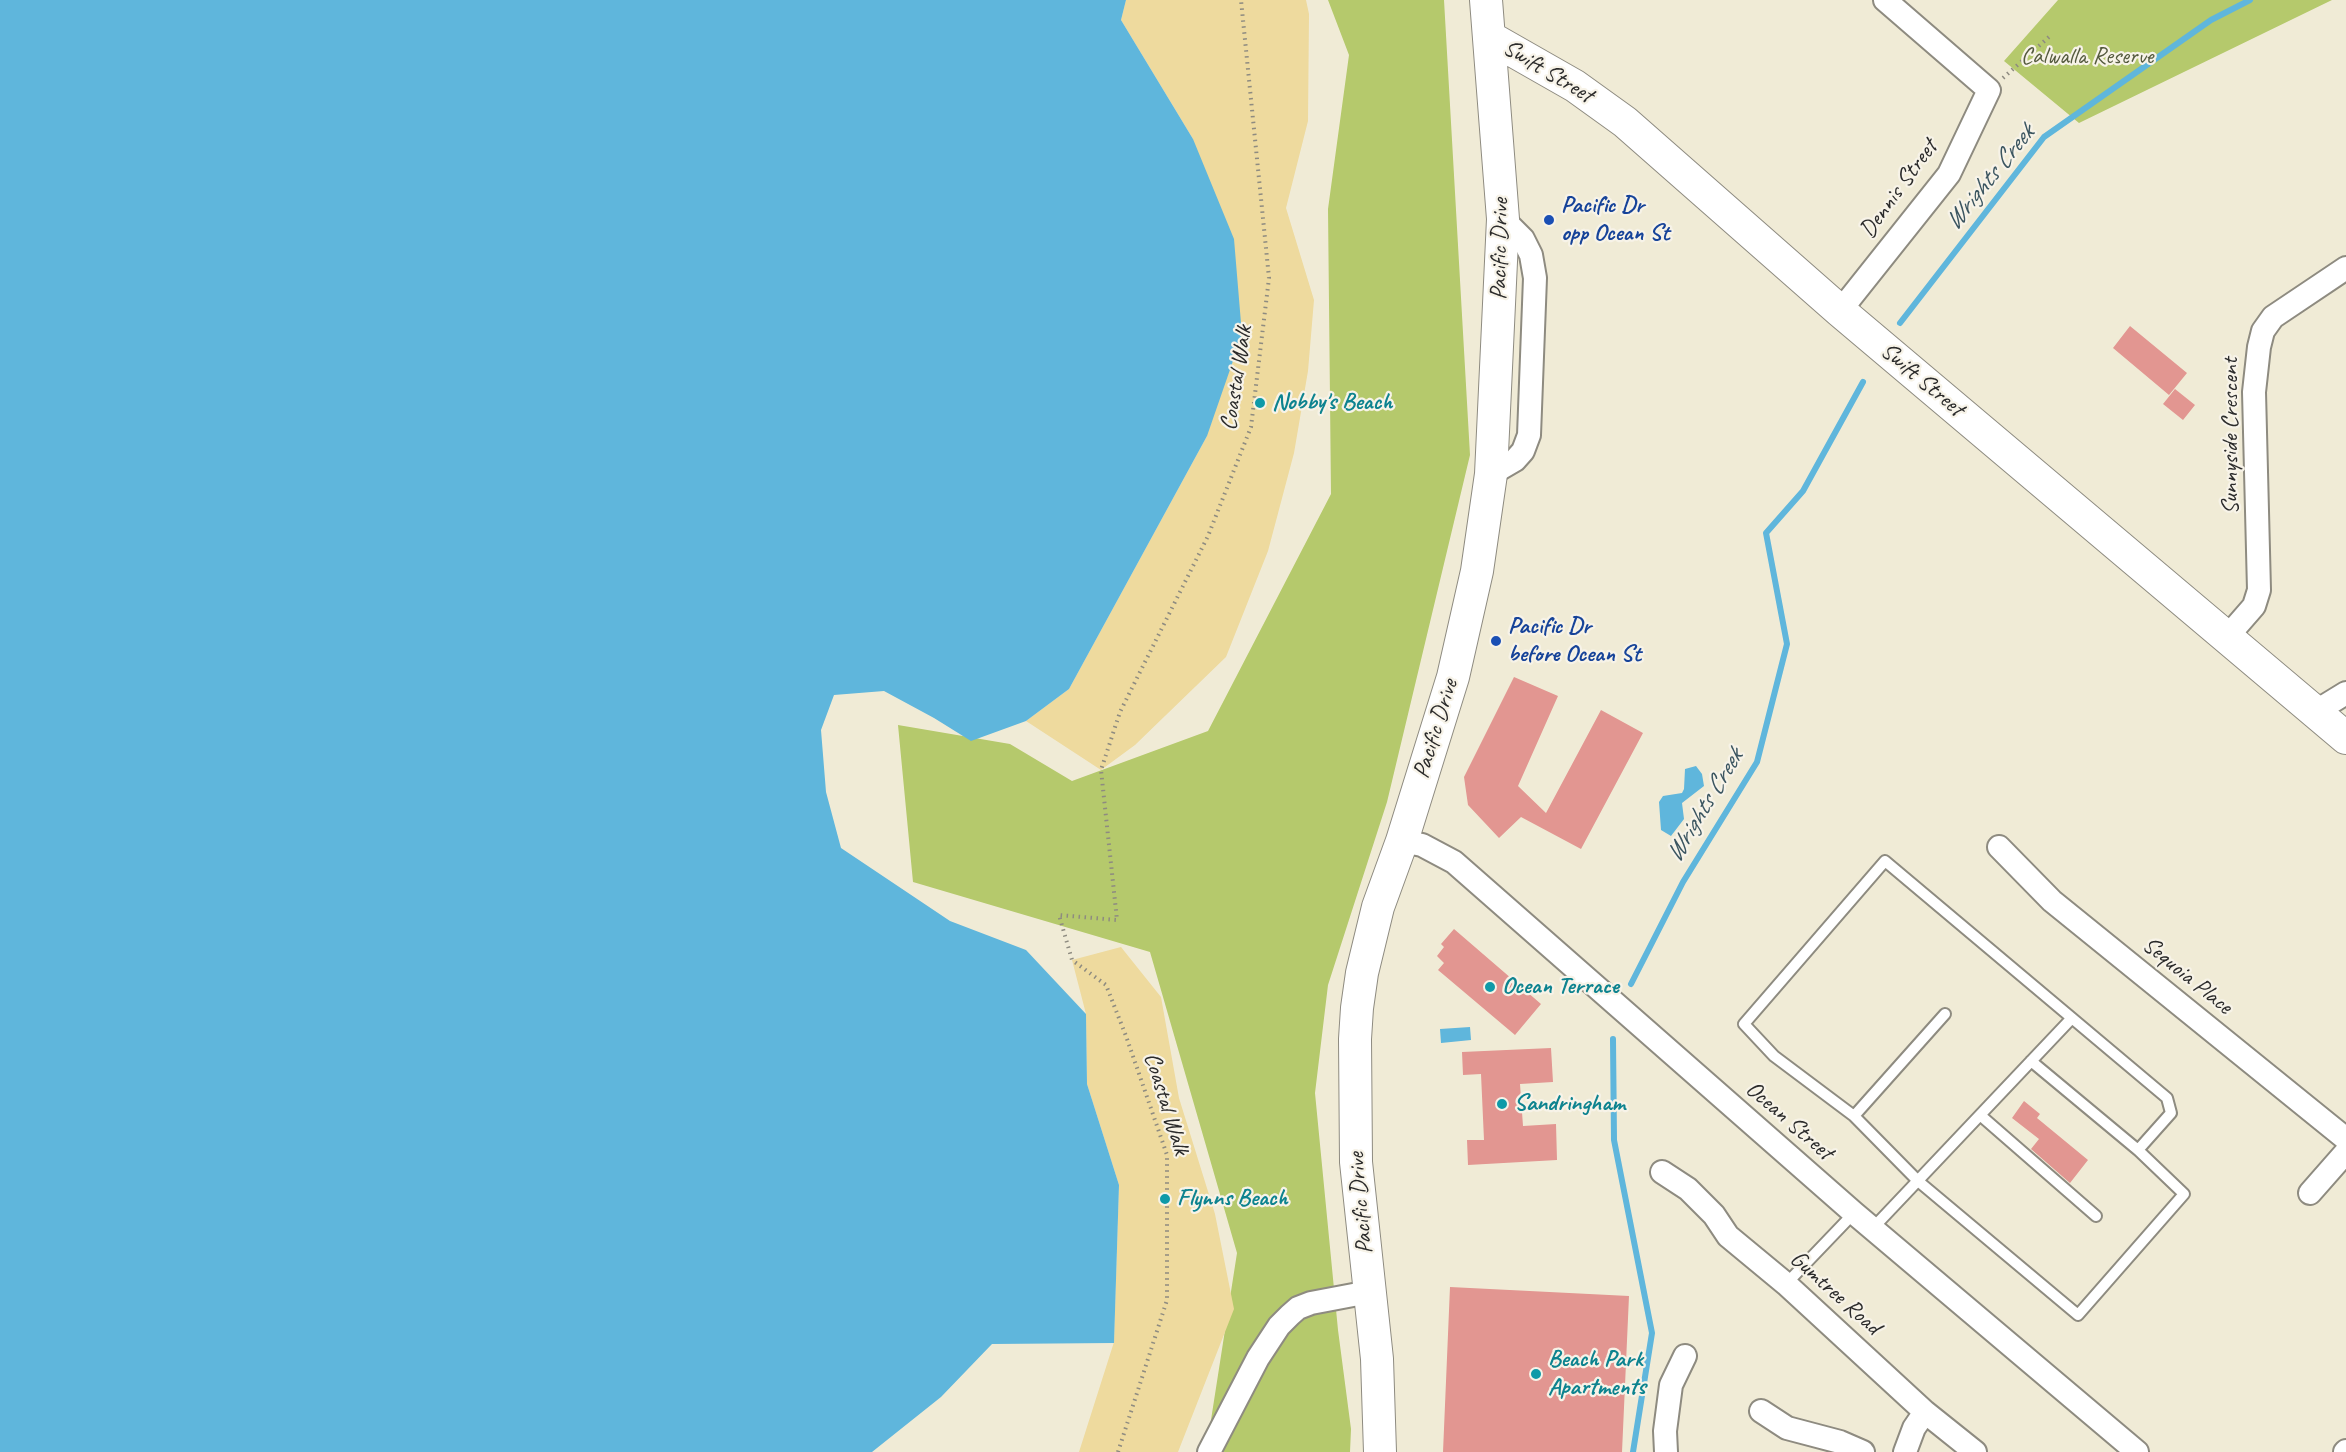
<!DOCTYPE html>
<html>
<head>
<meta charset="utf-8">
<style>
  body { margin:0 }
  canvas { display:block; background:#f0ebd6 }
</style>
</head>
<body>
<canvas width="2346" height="1452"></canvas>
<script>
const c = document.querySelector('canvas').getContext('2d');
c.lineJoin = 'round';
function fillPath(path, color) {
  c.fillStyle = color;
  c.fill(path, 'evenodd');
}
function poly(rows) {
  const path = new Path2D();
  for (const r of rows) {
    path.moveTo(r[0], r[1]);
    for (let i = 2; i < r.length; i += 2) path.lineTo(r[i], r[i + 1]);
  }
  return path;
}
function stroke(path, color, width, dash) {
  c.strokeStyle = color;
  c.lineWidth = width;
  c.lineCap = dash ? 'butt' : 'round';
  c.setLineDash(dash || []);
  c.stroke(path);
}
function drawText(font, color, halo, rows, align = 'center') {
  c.font = font + ' Caveat,sans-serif';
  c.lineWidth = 4.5;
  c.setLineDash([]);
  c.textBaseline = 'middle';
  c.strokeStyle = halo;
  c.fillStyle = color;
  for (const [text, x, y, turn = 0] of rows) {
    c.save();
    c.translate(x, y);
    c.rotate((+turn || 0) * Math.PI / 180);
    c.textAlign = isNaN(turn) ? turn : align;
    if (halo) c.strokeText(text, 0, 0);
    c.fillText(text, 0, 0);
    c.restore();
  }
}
fillPath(poly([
  [1328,0,1444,0,1470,455,1387,802,1328,985,1315,1093,1338,1330,1351,1429,1350,1452,1206,1452,1237,1253,1150,952,913,882,898,725,1010,744,1072,781,1208,731,1331,494,1328,209,1349,55],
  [2058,0,2332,0,2079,123,2004,61]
]), '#b5c96c');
fillPath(poly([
  [1126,0,1306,0,1309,14,1308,121,1286,208,1314,300,1308,371,1294,453,1268,551,1226,657,1135,745,1101,770,1026,721,1069,689,1207,436,1193,139,1121,20],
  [1121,947,1161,997,1179,1098,1215,1214,1234,1309,1178,1452,1079,1452,1114,1342,1119,1185,1087,1084,1086,1014,1072,960]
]), '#eeda9e');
fillPath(poly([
  [0,0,1126,0,1121,20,1193,139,1234,239,1242,335,1207,436,1069,689,1026,721,971,741,934,718,884,691,834,695,821,730,826,792,841,848,950,921,1026,950,1086,1014,1087,1084,1119,1185,1114,1343,992,1344,941,1397,872,1452,0,1452],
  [1696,766,1702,774,1704,786,1682,803,1684,819,1671,836,1661,830,1659,802,1663,796,1682,793,1684,789,1685,769],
  [1470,1027,1471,1040,1441,1043,1440,1029]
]), '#5fb6dc');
stroke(poly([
  [1900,323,2044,137,2211,20,2250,0],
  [1631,984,1683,882,1757,762,1787,644,1766,533,1803,491,1863,382],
  [1613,1039,1614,1140,1652,1333,1633,1452]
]), '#5fb6dc', 6);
fillPath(poly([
  [2130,326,2187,373,2169,395,2113,348],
  [2175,389,2195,405,2183,420,2163,404],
  [1514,677,1558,696,1518,786,1546,813,1601,710,1643,733,1581,849,1521,817,1499,838,1468,805,1464,777],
  [1454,929,1541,1004,1515,1035,1438,970,1444,963,1437,956,1444,947,1441,944],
  [1551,1048,1553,1082,1520,1084,1523,1126,1556,1124,1557,1160,1468,1165,1467,1140,1484,1140,1481,1074,1463,1075,1462,1052],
  [2024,1101,2040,1114,2037,1118,2088,1160,2070,1183,2031,1149,2039,1139,2012,1118],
  [1450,1287,1629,1296,1622,1452,1443,1452]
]), '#e29691');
const lane = poly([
  [2031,1061,2138,1150,2184,1194,2078,1315,1918,1181,1854,1116,1774,1056,1744,1024,1885,861,2167,1098,2171,1113,2138,1150],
  [1980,1115,2096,1216],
  [1854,1116,1945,1014],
  [1873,1228,2071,1019],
  [1786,1284,1854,1213]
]);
const street = poly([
  [1840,311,1949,174,1989,90,1885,0],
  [1491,474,1515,460,1523,451,1529,435,1535,278,1531,255,1523,239,1503,219],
  [2227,637,2254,606,2259,590,2254,392,2259,347,2263,331,2273,317,2346,268],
  [2315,712,2346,693],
  [1402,841,1422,845,1454,862,1854,1213,2137,1452],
  [1999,847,2052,901,2346,1139],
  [1662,1172,1688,1189,1714,1215,1728,1236,1786,1284,1925,1412,1975,1452],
  [2310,1193,2346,1152],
  [1761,1411,1787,1428,1840,1442,1863,1452],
  [1209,1452,1258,1358,1279,1326,1290,1315,1298,1308,1311,1303,1369,1292],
  [1666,1452,1665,1431,1671,1385,1685,1356],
  [1905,1452,1914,1428,1925,1412],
  [2345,1452,2346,1451]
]);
const secondary = poly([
  [1489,37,1575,86,1625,122,1840,311,2346,738],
  [1380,1452,1377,1359,1356,1162,1355,1039,1357,1008,1362,973,1378,907,1402,841,1453,677,1477,571,1491,474,1503,219,1486,0]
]);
stroke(lane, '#8e8b80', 14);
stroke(street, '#8e8b80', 26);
stroke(secondary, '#8e8b80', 34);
stroke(poly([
  [2003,78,2049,37],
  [1118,1452,1167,1300,1167,1155,1126,1036,1106,985,1072,960,1059,915,1117,920,1101,770,1120,712,1208,536,1251,427,1269,278,1241,0]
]), '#8e8b80', 4, [1.5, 4.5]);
stroke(lane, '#fff', 10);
stroke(street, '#fff', 22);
stroke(secondary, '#fff', 32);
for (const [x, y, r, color] of [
  [1549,220,6,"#1a4fb4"],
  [1260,403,6,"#0f9aa8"],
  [1496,641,6,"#1a4fb4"],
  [1490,987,6,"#0f9aa8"],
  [1502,1104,6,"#0f9aa8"],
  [1165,1199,6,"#0f9aa8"],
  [1536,1374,6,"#0f9aa8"]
]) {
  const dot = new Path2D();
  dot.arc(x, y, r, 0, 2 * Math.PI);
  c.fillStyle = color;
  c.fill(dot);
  stroke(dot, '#f7f3e8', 2);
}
drawText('24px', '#545a3e', '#f7f3e8', [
  ["Calwalla Reserve",2087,57]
]);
drawText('24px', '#2b2b2b', '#f7f3e8', [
  ["Swift Street",1548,72,31],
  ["Dennis Street",1899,189,-54],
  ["Pacific Drive",1500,249,-89],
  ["Coastal Walk",1237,378,-81],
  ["Swift Street",1922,380,40],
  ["Sunnyside Crescent",2231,436,-90],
  ["Pacific Drive",1436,729,-73],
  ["Sequoia Place",2187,976,39],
  ["Coastal Walk",1166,1104,73],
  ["Ocean Street",1789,1121,41],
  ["Pacific Drive",1361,1203,-95],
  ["Gumtree Road",1835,1293,42]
]);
drawText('bold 24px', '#164399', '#f7f3e8', [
  ["Pacific Dr",1561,206],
  ["opp Ocean St",1561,234],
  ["Pacific Dr",1508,627],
  ["before Ocean St",1508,655]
], 'left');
drawText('bold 24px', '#0d838f', '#f7f3e8', [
  ["Nobby's Beach",1272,403],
  ["Ocean Terrace",1502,987],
  ["Sandringham",1514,1104],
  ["Flynns Beach",1177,1199],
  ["Beach Park",1548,1360],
  ["Apartments",1548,1388]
], 'left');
drawText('italic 26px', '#3b5560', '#f7f3e8', [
  ["Wrights Creek",1990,178,-51],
  ["Wrights Creek",1705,806,-59]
]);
</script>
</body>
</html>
